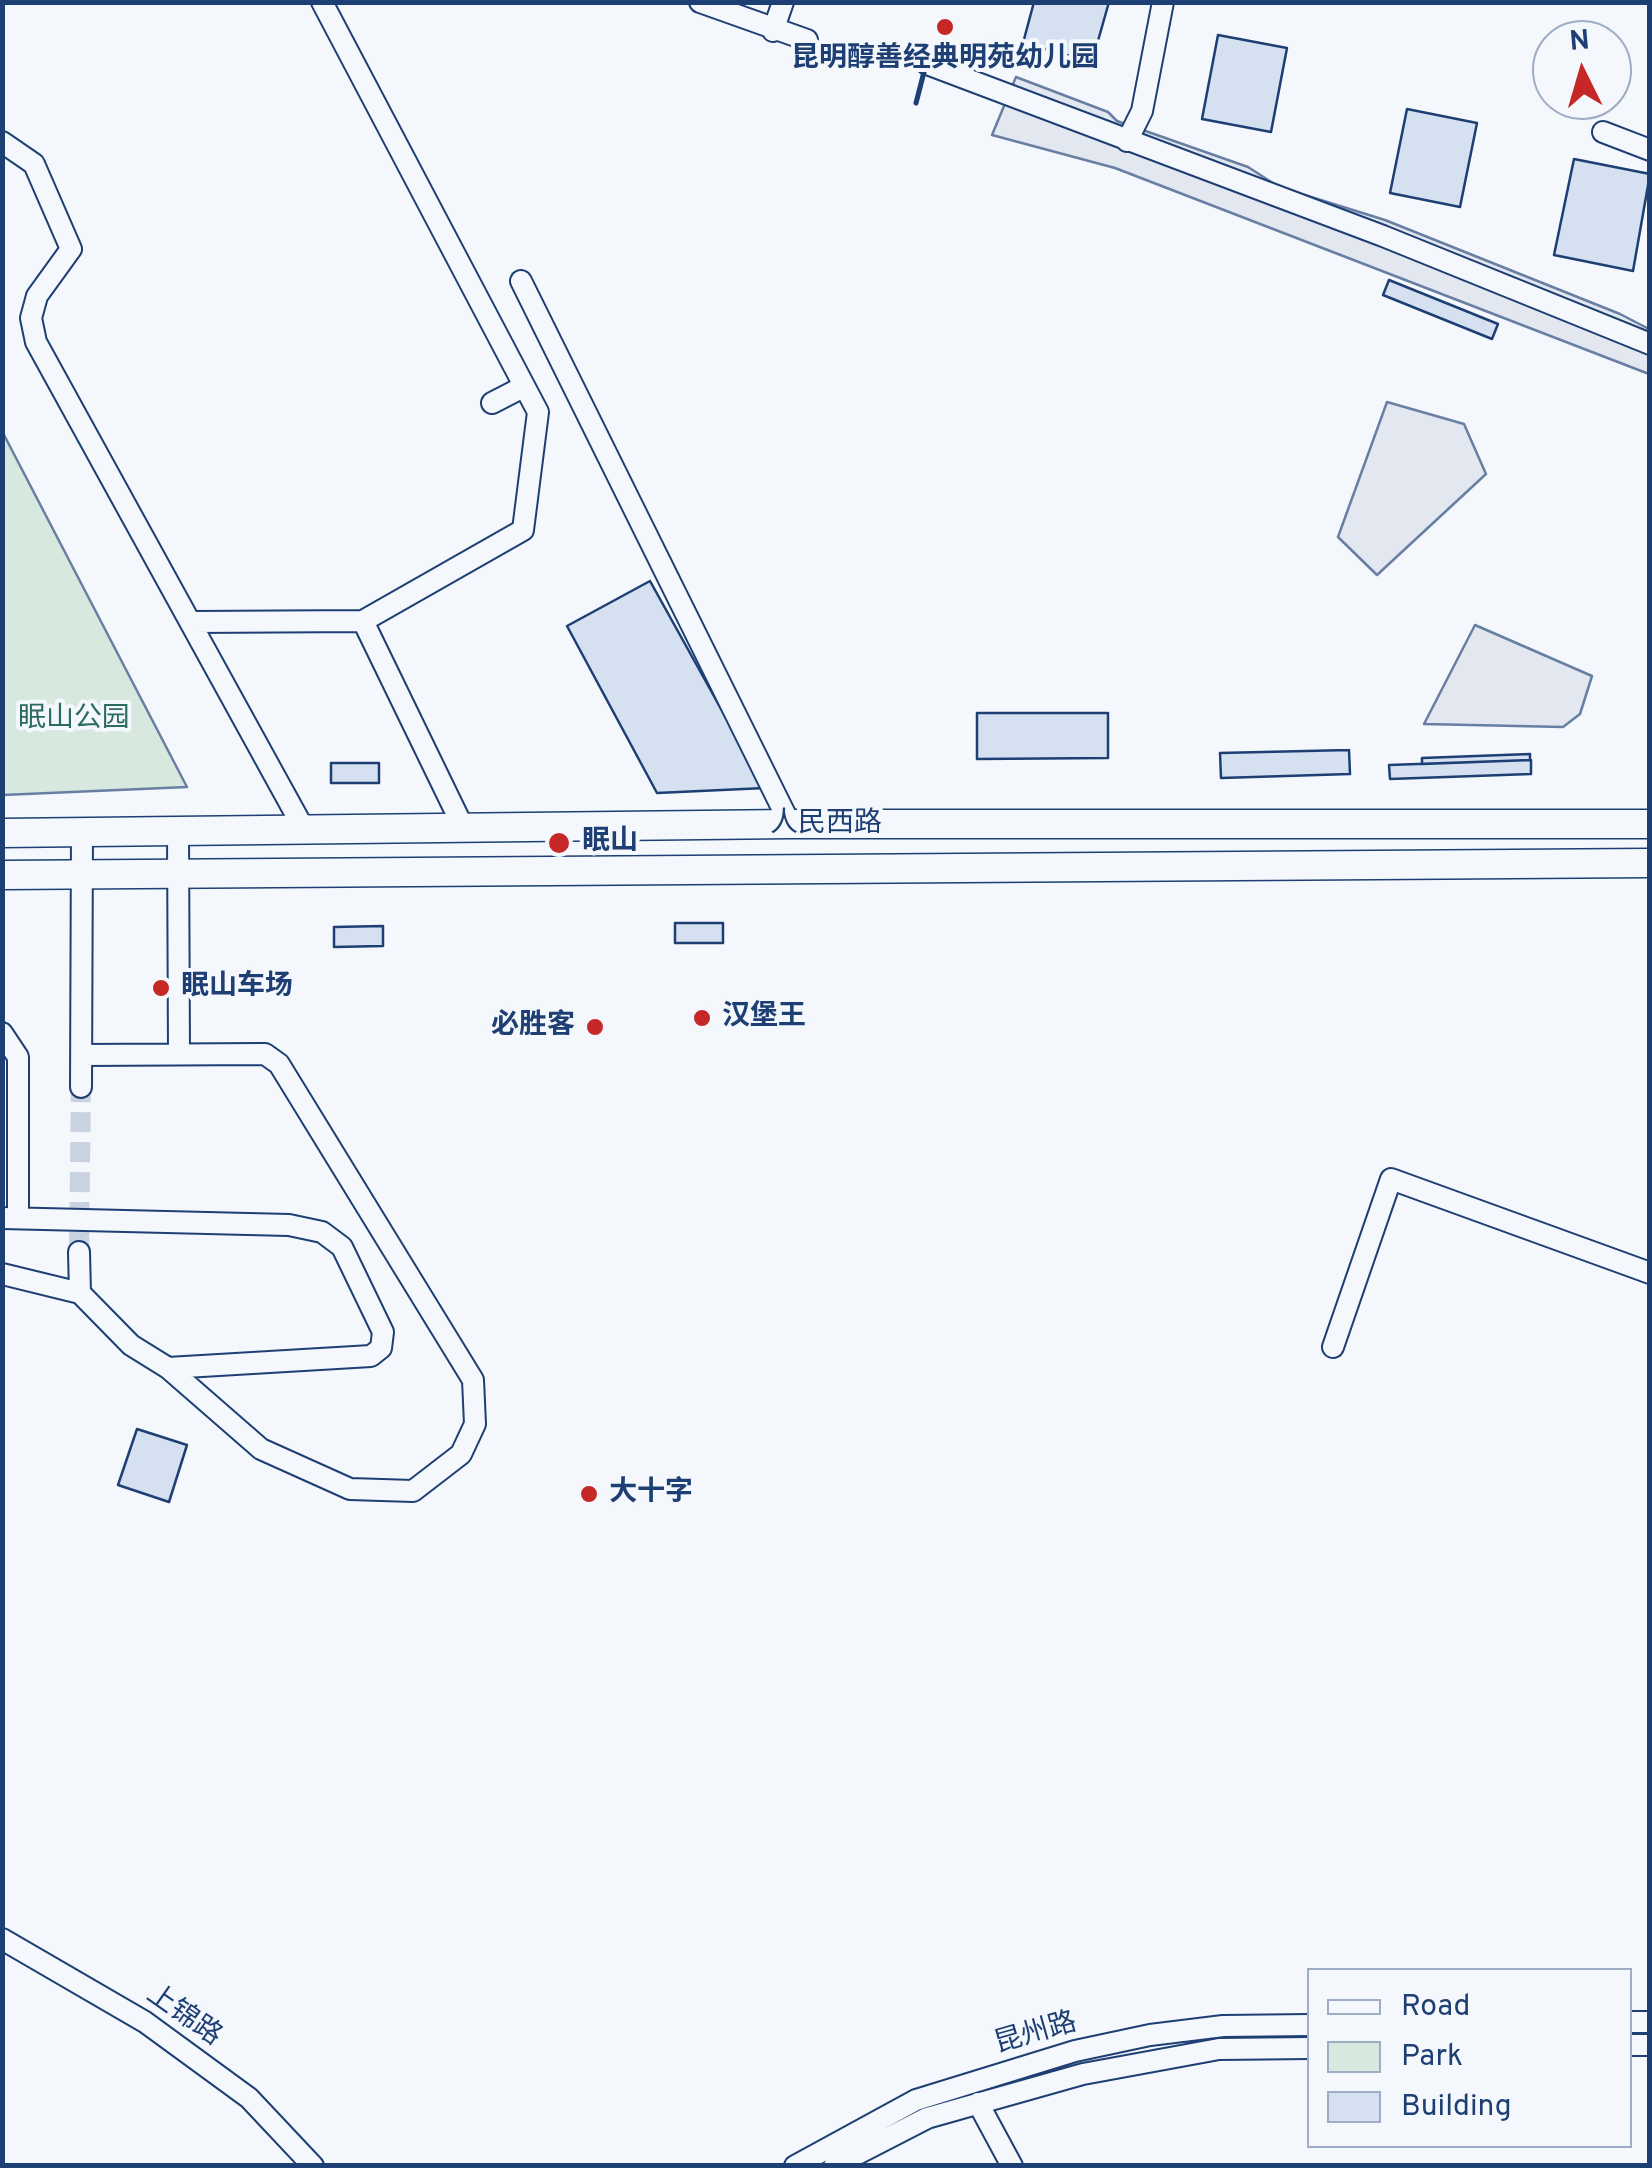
<!DOCTYPE html>
<html>
<head>
<meta charset="utf-8">
<style>
  body { margin:0 }
  #map { position:relative; width:1652px; height:2168px; overflow:hidden; background:#f4f7fb; font-family:Overpass,sans-serif }
  canvas { display:block }
  .frame { position:absolute; inset:0; border:5px solid #1d3f73; pointer-events:none }
  .legend { position:absolute; left:1307px; top:1968px; width:325px; height:180px; box-sizing:border-box; background:#f4f7fb; border:2px solid #9eadc5; margin:0; padding:12px 18px; list-style:none; font-size:30px; color:#1d3f73 }
  .legend li { display:flex; align-items:center; gap:20px; height:50px }
  .legend b { width:50px; border:2px solid #9eadc5 }
  .north { position:absolute; left:1532px; top:20px; width:100px; height:100px; box-sizing:border-box; background:#f4f7fb; border:2px solid #9eadc5; border-radius:50%; rotate:355deg; font-size:28px; font-weight:700; line-height:40px; text-align:center; color:#1d3f73 }
  .north::after { content:''; display:block; margin:auto; width:35px; height:45px; background:#c62828; clip-path:polygon(50% 0,100% 100%,50% 72%,0 100%) }
</style>
</head>
<body>
<div id="map">
<canvas width="1652" height="2168"></canvas>
<div class="frame"></div>
<ul class="legend">
<li><b style="height:12px;background:#f4f7fb"></b>Road</li>
<li><b style="height:28px;background:#d7e8df"></b>Park</li>
<li><b style="height:28px;background:#d5e0f0"></b>Building</li>
</ul>
<div class="north">N</div>
</div>
<script>
const c = document.querySelector('canvas').getContext('2d');
c.lineJoin = 'round';
function fillPath(path, color) {
  c.fillStyle = color;
  c.fill(path, 'evenodd');
}
function poly(rows) {
  const path = new Path2D();
  for (const r of rows) {
    path.moveTo(r[0], r[1]);
    for (let i = 2; i < r.length; i += 2) path.lineTo(r[i], r[i + 1]);
  }
  return path;
}
function stroke(path, color, width, dash) {
  c.strokeStyle = color;
  c.lineWidth = width;
  c.lineCap = dash ? 'butt' : 'round';
  c.setLineDash(dash || []);
  c.stroke(path);
}
function drawText(font, color, halo, rows, align = 'center') {
  c.font = font + ' Overpass,"Noto Sans SC",sans-serif';
  c.lineWidth = 8;
  c.setLineDash([]);
  c.textBaseline = 'middle';
  c.strokeStyle = halo;
  c.fillStyle = color;
  for (const [text, x, y, turn = 0] of rows) {
    c.save();
    c.translate(x, y);
    c.rotate((+turn || 0) * Math.PI / 180);
    c.textAlign = isNaN(turn) ? turn : align;
    if (halo) c.strokeText(text, 0, 0);
    c.fillText(text, 0, 0);
    c.restore();
  }
}
const green = poly([
  [2,433,3,433,187,787,3,795,2,433]
]);
fillPath(green, '#d7e8df');
stroke(green, '#687fa3', 2.5);
const parking = poly([
  [1016,77,1108,112,1117,121,1248,167,1279,187,1385,220,1620,314,1649,329,1649,374,1115,168,992,135,1016,77],
  [1387,402,1464,424,1486,474,1377,575,1338,537,1387,402],
  [1475,625,1592,676,1580,714,1563,727,1424,724,1475,625]
]);
fillPath(parking, '#e3e8f0');
stroke(parking, '#687fa3', 2.5);
const building = poly([
  [1034,2,1109,2,1092,62,1023,43,1034,2],
  [1218,35,1287,48,1271,132,1202,119,1218,35],
  [1407,109,1477,123,1460,207,1390,193,1407,109],
  [1574,159,1650,174,1633,271,1554,255,1574,159],
  [1389,280,1498,324,1492,339,1383,295,1389,280],
  [650,581,765,788,657,793,567,626,650,581],
  [977,713,1108,713,1108,758,977,759,977,713],
  [1349,750,1350,774,1221,778,1220,753,1349,750],
  [1530,754,1530,760,1422,764,1422,758,1530,754],
  [1531,760,1531,774,1390,779,1389,765,1531,760],
  [331,763,379,763,379,783,331,783,331,763],
  [675,923,723,923,723,943,675,943,675,923],
  [383,926,383,946,334,947,334,927,383,926],
  [137,1429,187,1445,169,1502,118,1485,137,1429]
]);
fillPath(building, '#d5e0f0');
stroke(building, '#1d3f73', 2.5);
stroke(poly([
  [79,1252,81,1087]
]), '#c9d2e0', 20, [20, 10]);
const minor = poly([
  [322,2,538,412,523,530,363,621],
  [700,2,807,40],
  [773,31,783,2],
  [927,64,1383,236,1650,344],
  [1603,132,1650,150],
  [1127,141,1142,111,1163,2],
  [2,142,34,164,71,249,37,296,31,318,36,342,305,831],
  [521,281,790,824],
  [492,403,523,387],
  [193,622,363,621,464,829],
  [178,831,179,1054],
  [2,1033,18,1057,18,1218],
  [81,1087,82,831],
  [2,1218,289,1225,322,1232,342,1247,383,1332,381,1348,371,1356,168,1368],
  [79,1252,80,1293],
  [2,1274,80,1293,131,1345,168,1368,261,1449,350,1489,413,1491,461,1454,475,1424,473,1380,279,1064,265,1054,82,1055],
  [1333,1347,1391,1179,1650,1273],
  [2,1939,145,2022,249,2098,313,2166],
  [1630,2022,1650,2022],
  [1630,2045,1650,2045],
  [978,2103,1012,2166],
  [795,2166,916,2100,1075,2051,1150,2035,1223,2026,1310,2025],
  [834,2166,927,2118,1083,2074,1219,2049,1310,2048]
]);
const major = poly([
  [2,833,790,824,1650,824],
  [2,875,1650,863]
]);
stroke(minor, '#1d3f73', 24);
stroke(major, '#1d3f73', 31);
stroke(minor, '#f4f7fb', 20);
stroke(major, '#f4f7fb', 28);
stroke(poly([
  [916,103,931,45]
]), '#1d3f73', 5);
for (const [x, y, r, color] of [
  [945,27,10,"#c62828"],
  [559,843,12,"#c62828"],
  [161,988,10,"#c62828"],
  [702,1018,10,"#c62828"],
  [595,1027,10,"#c62828"],
  [589,1494,10,"#c62828"]
]) {
  const dot = new Path2D();
  dot.arc(x, y, r, 0, 2 * Math.PI);
  c.fillStyle = color;
  c.fill(dot);
  stroke(dot, '#f4f7fb', 4);
}
drawText('bold 28px', '#1d3f73', '#f4f7fb', [
  ["昆明醇善经典明苑幼儿园",945,60,"center"],
  ["眠山",582,843],
  ["眠山车场",181,988],
  ["汉堡王",722,1018],
  ["必胜客",575,1027,"right"],
  ["大十字",609,1494]
], 'left');
drawText('28px', '#2c6c60', '#f4f7fb', [
  ["眠山公园",74,720]
]);
drawText('28px', '#1d3f73', '#f4f7fb', [
  ["人民西路",826,825],
  ["上锦路",183,2017,35],
  ["昆州路",1036,2035,-16]
]);
</script>
</body>
</html>
